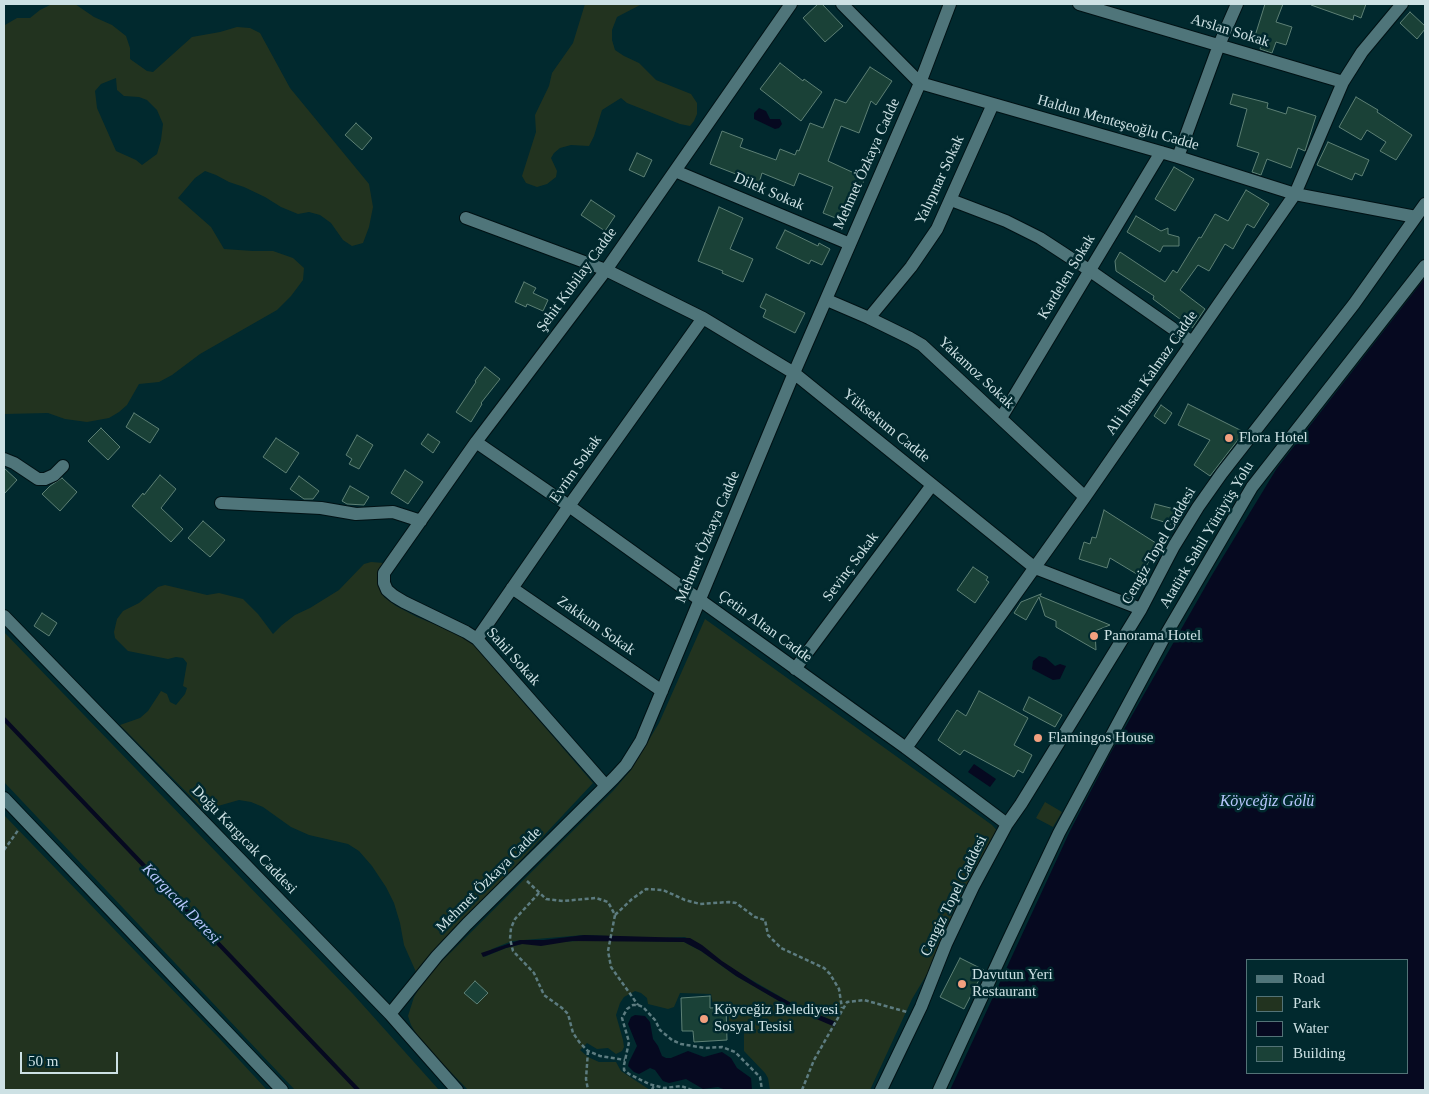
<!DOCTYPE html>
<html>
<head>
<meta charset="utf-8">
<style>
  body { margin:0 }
  #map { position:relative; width:1429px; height:1094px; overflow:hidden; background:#01292e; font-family:"Times New Roman",serif }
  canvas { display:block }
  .frame { position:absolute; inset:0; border:5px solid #cde1e4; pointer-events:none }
  .legend { position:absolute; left:1246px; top:959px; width:162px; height:115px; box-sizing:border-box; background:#01292e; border:1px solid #537377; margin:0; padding:6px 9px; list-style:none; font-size:15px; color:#cde1e4 }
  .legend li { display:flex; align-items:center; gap:10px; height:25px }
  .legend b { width:25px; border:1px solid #537377 }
  .scale { position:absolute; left:20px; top:1052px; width:98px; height:22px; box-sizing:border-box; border:2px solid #cde1e4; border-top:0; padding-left:6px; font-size:15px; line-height:18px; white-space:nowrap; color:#cde1e4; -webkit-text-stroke:4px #01292e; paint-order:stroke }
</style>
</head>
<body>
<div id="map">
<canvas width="1429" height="1094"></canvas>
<div class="frame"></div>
<ul class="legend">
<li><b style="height:6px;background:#4f757a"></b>Road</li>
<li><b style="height:14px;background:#22331f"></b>Park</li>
<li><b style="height:14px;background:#060920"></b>Water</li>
<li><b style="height:14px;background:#1a4137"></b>Building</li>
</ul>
<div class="scale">50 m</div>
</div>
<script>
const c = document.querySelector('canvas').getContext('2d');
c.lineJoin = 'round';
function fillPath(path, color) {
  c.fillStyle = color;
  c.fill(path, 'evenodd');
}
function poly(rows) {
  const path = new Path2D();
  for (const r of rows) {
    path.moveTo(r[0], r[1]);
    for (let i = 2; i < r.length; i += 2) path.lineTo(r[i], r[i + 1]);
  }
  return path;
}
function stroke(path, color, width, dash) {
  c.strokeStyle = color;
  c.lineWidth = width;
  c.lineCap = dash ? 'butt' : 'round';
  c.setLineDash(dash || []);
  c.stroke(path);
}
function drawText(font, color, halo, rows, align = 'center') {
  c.font = font + ' "Times New Roman",serif';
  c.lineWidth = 5;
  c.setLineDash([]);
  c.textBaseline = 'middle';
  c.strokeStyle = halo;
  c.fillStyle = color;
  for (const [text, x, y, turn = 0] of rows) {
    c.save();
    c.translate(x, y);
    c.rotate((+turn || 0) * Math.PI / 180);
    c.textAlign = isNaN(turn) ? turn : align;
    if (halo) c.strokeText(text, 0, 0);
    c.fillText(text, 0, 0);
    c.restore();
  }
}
fillPath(poly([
  [52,4,75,4,94,17,112,25,126,36,130,48,130,59,147,71,153,72,192,37,220,32,237,27,250,28,260,33,290,88,369,184,373,207,369,227,363,243,352,246,343,240,331,223,320,215,309,212,298,214,281,207,265,197,244,187,229,182,216,175,205,171,195,178,178,198,211,227,224,249,253,251,273,251,293,258,304,268,303,280,291,296,277,310,200,354,172,375,159,382,139,384,127,405,119,412,109,418,87,422,65,419,48,413,4,414,4,28,5,25,17,18,30,18,40,10],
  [116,78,117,90,124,96,139,97,147,100,157,110,163,124,161,140,157,154,142,165,136,160,116,151,97,108,95,91,101,84],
  [585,4,642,4,617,17,612,30,612,40,615,50,624,56,639,63,656,80,691,94,697,103,697,114,694,121,690,126,680,124,627,103,621,98,602,110,594,136,589,146,571,145,560,148,554,153,551,158,557,171,556,177,547,184,537,187,526,183,522,176,536,132,535,115,549,86,552,73,573,43],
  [371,562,384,563,379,572,378,580,384,597,396,606,417,617,463,636,474,645,593,783,416,972,404,945,400,923,394,903,386,887,372,866,359,851,348,844,309,835,291,827,263,807,251,802,239,800,204,810,120,725,140,718,148,711,161,691,167,694,170,702,176,705,185,694,187,688,183,686,187,663,183,658,176,657,168,659,128,651,115,638,114,632,117,619,123,611,139,603,158,587,165,585,207,595,219,593,243,599,258,614,273,634,282,625,295,615,310,608,339,590,364,564],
  [705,619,992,825,1000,834,1002,845,997,857,912,999,870,1090,770,1090,768,1078,765,1073,744,1051,744,1028,729,1021,728,1005,713,1005,711,994,680,993,674,1007,668,1009,648,1004,647,998,641,993,635,991,624,997,620,1003,616,1015,623,1040,624,1047,622,1051,616,1054,608,1048,597,1049,587,1043,580,1050,588,1057,599,1062,616,1062,621,1071,650,1090,468,1090,420,1040,411,1025,408,1016,414,997,423,982,433,970,613,791,631,770,659,723],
  [584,935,658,938,685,937,736,971,793,1004,836,1022,802,1013,791,1008,736,976,701,951,684,942,597,940,522,944,506,948,484,957,492,949,512,941],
  [4,632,353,994,439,1090,295,1090,4,782],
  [1045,802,1062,812,1053,827,1036,818],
  [4,815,219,1038,267,1090,4,1090]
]), '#22331f');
fillPath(poly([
  [759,108,766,111,770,119,780,119,782,124,779,128,775,129,754,119,754,113],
  [1425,278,1425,1090,950,1090,1070,831,1110,754,1212,575,1277,468],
  [1408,960,1408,1073,1248,1073,1248,960],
  [1039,656,1046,658,1055,666,1060,664,1066,666,1060,679,1053,680,1032,669,1033,661],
  [974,764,996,779,990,787,968,772],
  [584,935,690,938,702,945,722,961,757,984,793,1004,836,1022,835,1027,791,1008,736,976,701,951,684,942,572,941,541,946,522,944,506,948,483,957,481,953,520,940,544,940],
  [635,1015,645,1016,650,1022,653,1039,658,1046,662,1056,666,1058,671,1058,688,1051,704,1057,722,1052,731,1058,737,1068,751,1078,752,1090,726,1090,718,1087,703,1089,686,1079,669,1083,663,1081,655,1070,650,1068,639,1074,634,1072,628,1066,629,1062,637,1046,628,1024,631,1017]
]), '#060920');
stroke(poly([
  [4,719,358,1090]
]), '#060920', 4);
const building = poly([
  [818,4,822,4,843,26,825,42,803,18,818,4],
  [1265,4,1283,4,1276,22,1292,27,1286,45,1276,42,1272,53,1260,49,1263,38,1255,36,1265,4],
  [1311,4,1366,4,1361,18,1354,15,1353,20,1311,5,1311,4],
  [1410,12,1425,26,1425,29,1417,39,1400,23,1410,12],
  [780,63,803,81,804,79,822,92,801,121,760,89,780,63],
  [870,67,892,81,876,105,871,101,859,133,841,126,828,161,865,178,858,194,854,193,843,221,823,213,833,187,799,173,794,186,762,173,759,183,710,164,722,131,743,139,740,147,776,160,780,149,795,155,797,150,799,151,810,123,823,128,835,99,846,103,870,67],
  [1233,94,1268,103,1267,108,1286,114,1288,107,1316,116,1305,151,1298,148,1291,168,1267,159,1261,175,1252,172,1259,153,1237,146,1247,109,1230,104,1233,94],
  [1356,97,1378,110,1377,112,1412,135,1396,160,1380,151,1386,142,1367,130,1361,140,1339,127,1356,97],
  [356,123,372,138,362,150,345,135,356,123],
  [1328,142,1369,160,1362,176,1355,173,1352,180,1317,165,1328,142],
  [637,153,652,160,644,177,629,170,637,153],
  [1174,167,1194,179,1175,211,1155,199,1174,167],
  [1246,190,1269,204,1254,228,1247,224,1233,249,1225,244,1209,271,1198,265,1180,290,1205,309,1192,328,1153,299,1154,296,1116,271,1115,261,1120,252,1165,282,1173,270,1177,273,1199,237,1201,238,1215,214,1228,221,1246,190],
  [591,200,615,216,605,231,581,215,591,200],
  [719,207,743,218,730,249,753,259,743,282,722,273,723,271,698,261,719,207],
  [1136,216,1161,231,1168,228,1168,234,1179,237,1179,246,1163,246,1160,252,1127,232,1136,216],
  [785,230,818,246,819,243,830,249,822,265,811,260,809,264,776,248,785,230],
  [524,282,536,288,533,293,548,300,543,311,527,304,526,307,515,302,524,282],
  [766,294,805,313,795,333,763,317,766,310,760,307,766,294],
  [485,367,500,379,481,403,482,404,471,422,456,412,476,382,475,381,485,367],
  [1188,404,1244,432,1210,476,1194,465,1210,440,1178,425,1188,404],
  [1161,405,1172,413,1165,424,1154,416,1161,405],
  [134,413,159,429,150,443,126,427,134,413],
  [101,428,120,447,108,460,88,441,101,428],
  [428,434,440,442,433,453,421,444,428,434],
  [357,435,373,445,359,469,349,464,352,459,346,455,357,435],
  [276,438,299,453,286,473,263,457,276,438],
  [4,468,17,480,4,494,4,468],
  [405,470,423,482,408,504,391,493,405,470],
  [160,475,176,489,161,508,183,529,171,542,132,506,143,493,144,495,160,475],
  [299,476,319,491,313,499,304,499,290,489,299,476],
  [62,478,77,492,60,511,42,494,50,486,62,478],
  [350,486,369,497,364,505,347,504,342,501,350,486],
  [1155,504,1178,510,1174,525,1151,518,1155,504],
  [1104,510,1159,545,1140,576,1110,558,1107,568,1079,559,1084,542,1090,544,1092,537,1096,538,1104,510],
  [203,521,225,540,210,557,188,538,203,521],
  [973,567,988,577,986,580,989,582,975,603,957,590,973,567],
  [1041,594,1040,596,1110,625,1095,631,1096,650,1056,627,1056,621,1045,616,1039,597,1026,620,1014,613,1021,602,1041,594],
  [42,613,57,623,49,636,34,626,42,613],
  [979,691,1028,718,1014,745,1032,755,1023,773,1018,770,1014,777,964,750,960,755,938,740,957,710,966,716,979,691],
  [1029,697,1062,715,1055,727,1023,710,1029,697],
  [960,958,984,970,964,1009,940,997,960,958],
  [475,981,488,993,477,1004,464,993,475,981],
  [710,996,710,1008,726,1007,727,1040,694,1042,693,1031,682,1031,681,998,710,996]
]);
fillPath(building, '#1a4137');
stroke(building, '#5d8075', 1);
const minor = poly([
  [842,4,920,83,1178,157,1295,194,1416,217],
  [1079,4,1343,82],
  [1178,157,1219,45,1237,4],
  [675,171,850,244],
  [951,200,1006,221,1040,238,1089,270,1192,342],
  [466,218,606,270,703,318,794,373,1035,568,1141,609],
  [827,300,869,318,910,338,922,345,1085,497],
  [869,318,911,267,937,229,993,104],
  [1001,418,1161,152],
  [476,442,569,506,906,748,1007,824],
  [4,459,14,463,38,479,45,479,54,475,63,466],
  [221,503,321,508,356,514,393,512,421,521],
  [512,588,662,691],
  [4,616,390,1014,457,1090],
  [477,639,569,506,703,318],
  [795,669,932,485],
  [906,748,1085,497,1295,194,1343,82,1362,52,1402,4],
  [606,786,477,639,466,632,404,602,394,596,387,590,384,583,384,573,476,442,606,270,791,4],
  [4,798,282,1090],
  [390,1014,437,956,467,924,614,778,626,765,641,741,794,373,920,83,950,4],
  [881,1090,921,1007,946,944,973,887,1007,824,1021,804,1141,609,1174,546,1198,507,1222,473,1354,304,1425,204],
  [939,1090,1006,945,1059,833,1165,636,1252,487,1425,266]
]);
stroke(minor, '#001114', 14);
stroke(poly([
  [4,850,19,829],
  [527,881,546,899,563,901,596,898,608,902,615,915,608,951,611,967,638,1005],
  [539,893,515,919,511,928,510,939,513,951,534,973,544,995,562,1008,568,1014,573,1033,580,1043,588,1051,600,1056,625,1060],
  [615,915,632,899,646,889,663,890,685,900,700,904,729,902,736,903,755,917,765,920,768,935,781,948,824,968,830,974,839,989,842,1008],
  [588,1051,586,1079,588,1090],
  [652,1090,654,1085],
  [692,1090,681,1086,664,1088,649,1084,629,1074,624,1070,624,1065,629,1042,622,1018,627,1009,633,1005,638,1005,643,1007,655,1020,660,1030,672,1040,681,1044,705,1048,722,1047,735,1052,760,1077,762,1090],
  [802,1090,814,1060,847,1002,864,1000,907,1012]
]), '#5d7c80', 2.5, [4, 2.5]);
stroke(minor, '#4f757a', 12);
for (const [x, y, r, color] of [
  [1229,438,5,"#f2a07f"],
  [1094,636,5,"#f2a07f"],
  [1038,738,5,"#f2a07f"],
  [962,984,5,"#f2a07f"],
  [704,1019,5,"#f2a07f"]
]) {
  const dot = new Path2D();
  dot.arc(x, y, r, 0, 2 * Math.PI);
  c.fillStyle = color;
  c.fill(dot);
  stroke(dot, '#01292e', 2);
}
drawText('15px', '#cde1e4', '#01292e', [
  ["Arslan Sokak",1230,31,17],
  ["Haldun Menteşeoğlu Cadde",1118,123,16],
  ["Mehmet Özkaya Cadde",867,164,-66],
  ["Yalıpınar Sokak",940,180,-65],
  ["Dilek Sokak",769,192,23],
  ["Kardelen Sokak",1067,277,-59],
  ["Şehit Kubilay Cadde",577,280,-54],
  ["Yakamoz Sokak",976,373,43],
  ["Ali İhsan Kalmaz Cadde",1152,373,-55],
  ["Yüksekum Cadde",886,426,39],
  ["Evrim Sokak",576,469,-55],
  ["Atatürk Sahil Yürüyüş Yolu",1207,535,-59],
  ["Mehmet Özkaya Cadde",708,537,-67],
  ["Cengiz Topel Caddesi",1159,546,-60],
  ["Sevinç Sokak",851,567,-53],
  ["Zakkum Sokak",596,626,35],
  ["Çetin Altan Cadde",765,627,36],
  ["Sahil Sokak",513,657,48],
  ["Doğu Kargıcak Caddesi",244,840,46],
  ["Mehmet Özkaya Cadde",489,880,-45],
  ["Cengiz Topel Caddesi",954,896,-64]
]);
drawText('15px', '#cde1e4', '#01292e', [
  ["Flora Hotel",1239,438],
  ["Panorama Hotel",1104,636],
  ["Flamingos House",1048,738],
  ["Davutun Yeri",972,975],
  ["Restaurant",972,992],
  ["Köyceğiz Belediyesi",714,1010],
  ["Sosyal Tesisi",714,1027]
], 'left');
drawText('italic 16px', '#b8c7fd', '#01292e', [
  ["Köyceğiz Gölü",1267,802],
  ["Kargıcak Deresi",181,904,46]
]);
</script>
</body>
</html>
